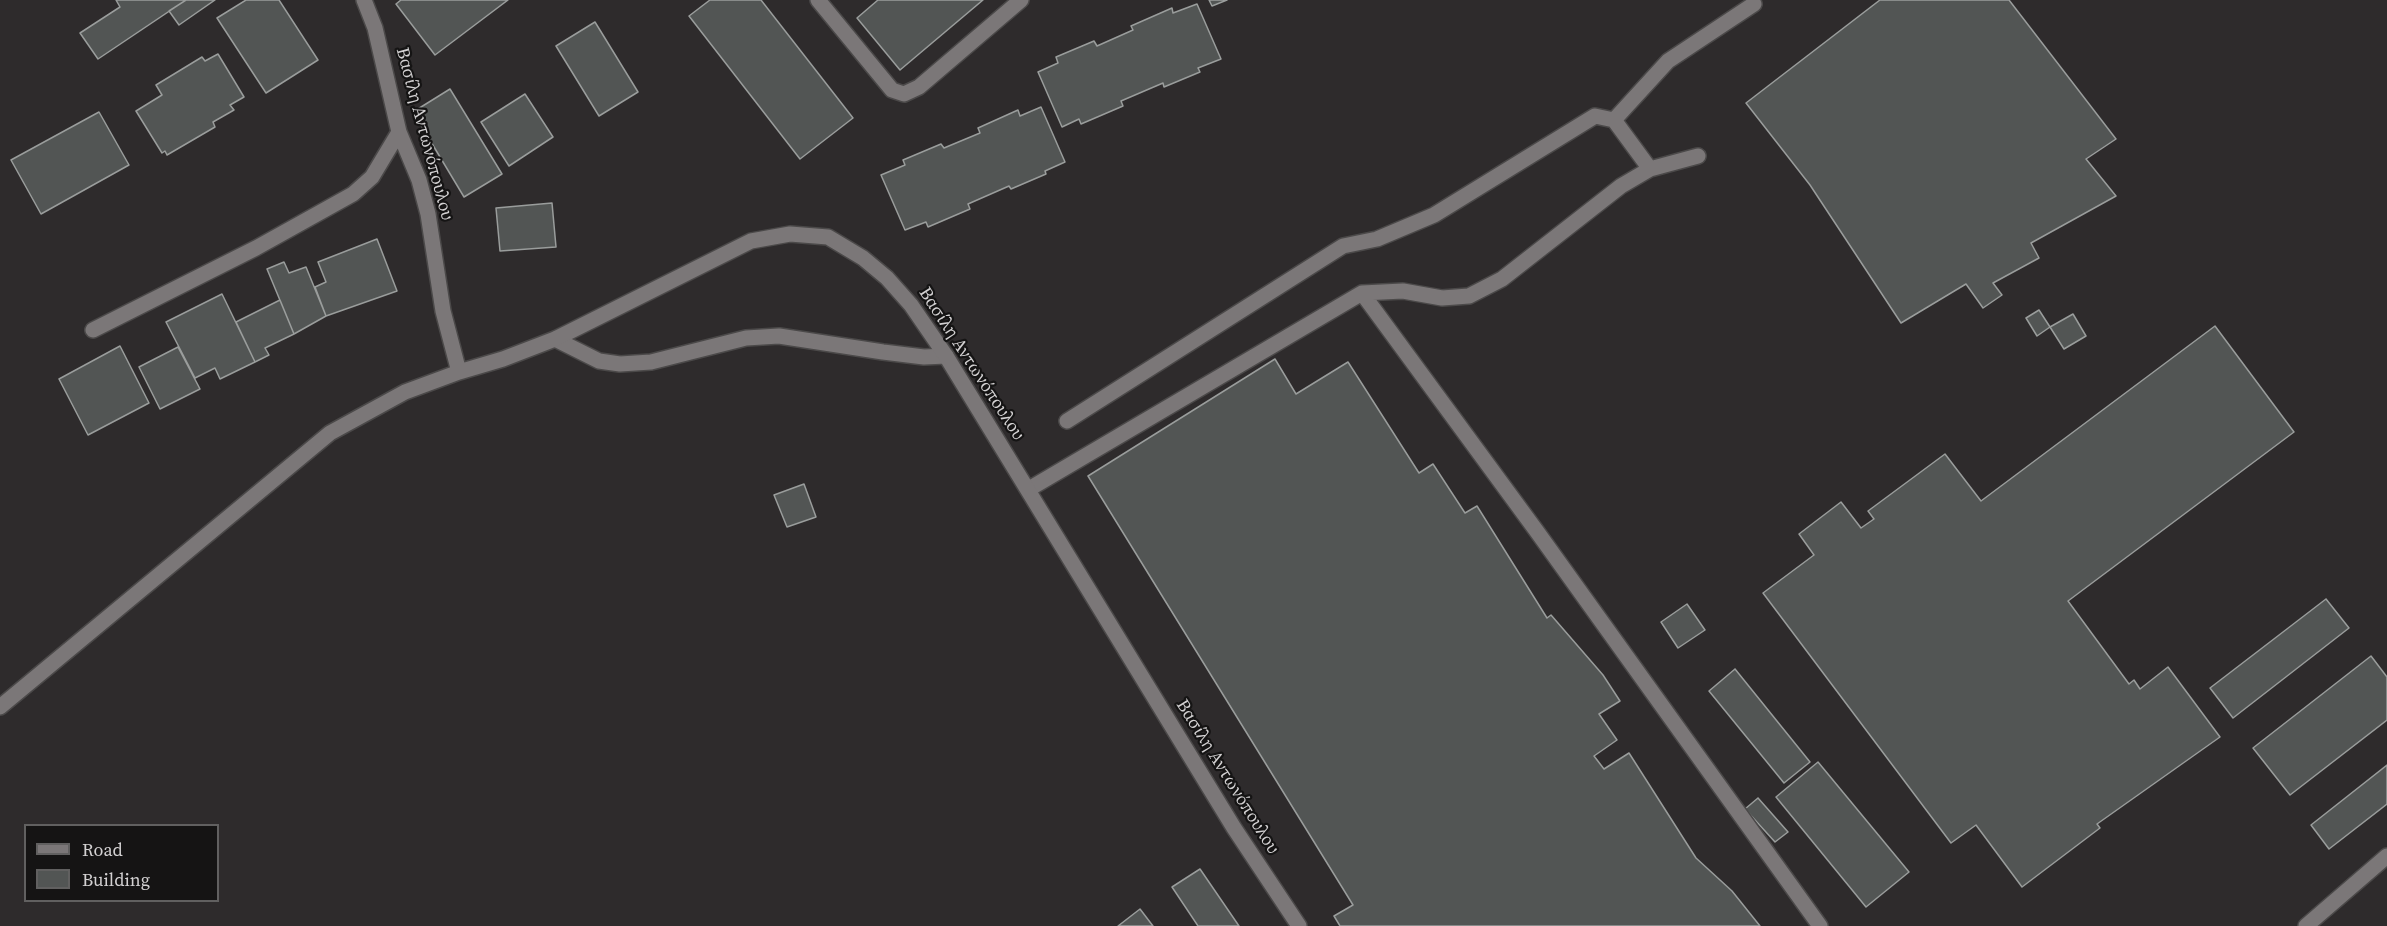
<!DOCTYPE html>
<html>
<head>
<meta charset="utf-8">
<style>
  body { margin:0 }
  #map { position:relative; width:2387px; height:926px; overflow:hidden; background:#2e2b2c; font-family:"Source Serif 4",serif }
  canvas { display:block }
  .legend { position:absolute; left:24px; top:824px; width:195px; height:78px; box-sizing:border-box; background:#151414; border:2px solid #616060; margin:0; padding:8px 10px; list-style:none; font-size:18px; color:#d3d1d2 }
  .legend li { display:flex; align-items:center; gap:12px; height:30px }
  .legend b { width:30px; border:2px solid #616060 }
</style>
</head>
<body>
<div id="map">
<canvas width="2387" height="926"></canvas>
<ul class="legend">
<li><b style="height:8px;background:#7b7778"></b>Road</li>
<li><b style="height:16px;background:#525554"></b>Building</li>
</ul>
</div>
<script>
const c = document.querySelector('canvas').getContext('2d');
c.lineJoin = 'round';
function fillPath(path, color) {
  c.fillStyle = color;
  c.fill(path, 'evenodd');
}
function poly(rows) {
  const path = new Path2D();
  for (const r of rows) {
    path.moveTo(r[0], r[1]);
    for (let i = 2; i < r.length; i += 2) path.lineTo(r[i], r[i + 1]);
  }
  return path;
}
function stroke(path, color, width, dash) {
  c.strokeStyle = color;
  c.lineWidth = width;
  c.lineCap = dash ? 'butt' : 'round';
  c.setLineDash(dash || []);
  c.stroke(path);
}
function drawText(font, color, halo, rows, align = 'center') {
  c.font = font + ' "Source Serif 4",serif';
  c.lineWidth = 4.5;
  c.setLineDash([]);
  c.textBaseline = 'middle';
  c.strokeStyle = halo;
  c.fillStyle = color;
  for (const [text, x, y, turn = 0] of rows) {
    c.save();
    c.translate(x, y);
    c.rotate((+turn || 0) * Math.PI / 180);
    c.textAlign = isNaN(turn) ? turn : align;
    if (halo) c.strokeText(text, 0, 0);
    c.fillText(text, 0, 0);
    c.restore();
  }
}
const building = poly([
  [116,0,186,0,98,59,80,33,120,7,116,0],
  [186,0,215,0,179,25,169,11,186,0],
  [246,0,279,0,318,60,266,93,217,18,246,0],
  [401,0,508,0,435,55,396,4,401,0],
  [710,0,761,0,853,118,800,159,689,16,710,0],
  [878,0,983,0,900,70,857,18,878,0],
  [1209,0,1227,0,1212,6,1209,0],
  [1880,0,2009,0,2116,139,2086,159,2116,196,2031,243,2039,258,1993,283,2002,295,1983,308,1966,284,1901,323,1810,185,1746,103,1880,0],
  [1197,4,1221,59,1198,68,1200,72,1164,87,1163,83,1121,101,1123,106,1081,124,1079,119,1062,127,1038,72,1058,63,1056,57,1094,41,1097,46,1133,30,1131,26,1172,8,1173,13,1197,4],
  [595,22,638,92,599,116,556,46,595,22],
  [218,54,244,97,230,105,234,110,213,122,215,127,167,155,165,151,162,153,136,111,162,95,156,85,202,57,205,61,218,54],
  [450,89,502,174,464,197,413,112,450,89],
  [525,94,553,137,509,166,481,122,525,94],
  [1041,107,1065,162,1045,171,1046,174,1011,189,1009,186,968,204,970,209,928,227,926,222,905,230,881,175,905,165,903,160,941,144,944,148,980,133,978,128,1018,110,1020,116,1041,107],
  [99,112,129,165,41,214,11,160,99,112],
  [552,203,556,247,500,251,496,208,552,203],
  [377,239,397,291,326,316,315,287,326,282,318,262,377,239],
  [284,262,289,273,306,267,326,316,294,334,267,269,284,262],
  [222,294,255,362,220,379,215,368,195,378,166,322,222,294],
  [280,300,294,334,265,348,269,355,255,362,236,322,280,300],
  [2039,310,2050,327,2037,336,2026,318,2039,310],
  [2073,314,2086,336,2064,349,2050,327,2073,314],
  [2215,326,2294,432,2068,601,2129,684,2134,680,2140,689,2168,667,2220,737,2097,824,2100,828,2022,887,1976,825,1951,843,1763,593,1814,555,1799,534,1841,502,1861,528,1874,519,1868,511,1945,454,1981,501,2215,326],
  [120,346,149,403,88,435,59,379,120,346],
  [178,347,200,389,160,409,139,367,178,347],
  [1275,359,1296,394,1348,362,1419,473,1433,464,1465,513,1477,506,1547,618,1551,615,1603,675,1620,701,1599,714,1617,740,1594,756,1604,769,1629,753,1696,858,1732,891,1760,926,1340,926,1334,916,1353,905,1088,476,1275,359],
  [804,484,816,517,787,527,774,495,804,484],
  [2326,599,2349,628,2233,718,2210,688,2326,599],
  [1687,604,1705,630,1678,648,1661,622,1687,604],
  [2371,656,2387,677,2387,720,2290,795,2253,748,2371,656],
  [1735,669,1810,762,1784,783,1709,691,1735,669],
  [1818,762,1909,872,1866,907,1776,797,1818,762],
  [2387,765,2387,804,2329,849,2311,825,2387,765],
  [1758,798,1788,832,1775,842,1745,809,1758,798],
  [1200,869,1239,926,1198,926,1172,887,1200,869],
  [1140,909,1153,926,1118,926,1140,909]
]);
fillPath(building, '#525554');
stroke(building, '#9a9d9c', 1.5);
const service = poly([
  [1614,120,1668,61,1754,4],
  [1362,293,1538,533,1820,926],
  [555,339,599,361,620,364,651,362,746,338,779,336,883,352,924,357,946,356],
  [1067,421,1343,246,1377,239,1434,215,1595,116,1614,120,1650,169],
  [1029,489,1362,293,1403,291,1442,298,1469,296,1502,279,1621,186,1650,169,1698,156]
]);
const minor = poly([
  [364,0,375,28,399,132,419,180,428,214,443,311,459,372,503,359,555,339,751,241,790,234,828,237,863,258,887,278,911,305,946,356,1234,828,1299,926],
  [818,0,892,90,904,94,919,87,1021,0],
  [93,330,256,248,353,194,372,177,399,132],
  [0,707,330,433,405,392,459,372],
  [2306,926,2387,856]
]);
stroke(service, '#4b4949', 18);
stroke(minor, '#4b4949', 18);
stroke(service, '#7b7778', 15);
stroke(minor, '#7b7778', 15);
drawText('18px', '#d3d1d2', '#151414', [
  ["Βασίλη Αντωνόπουλου",424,134,75],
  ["Βασίλη Αντωνόπουλου",971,364,57],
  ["Βασίλη Αντωνόπουλου",1227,777,58]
]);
</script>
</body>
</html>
